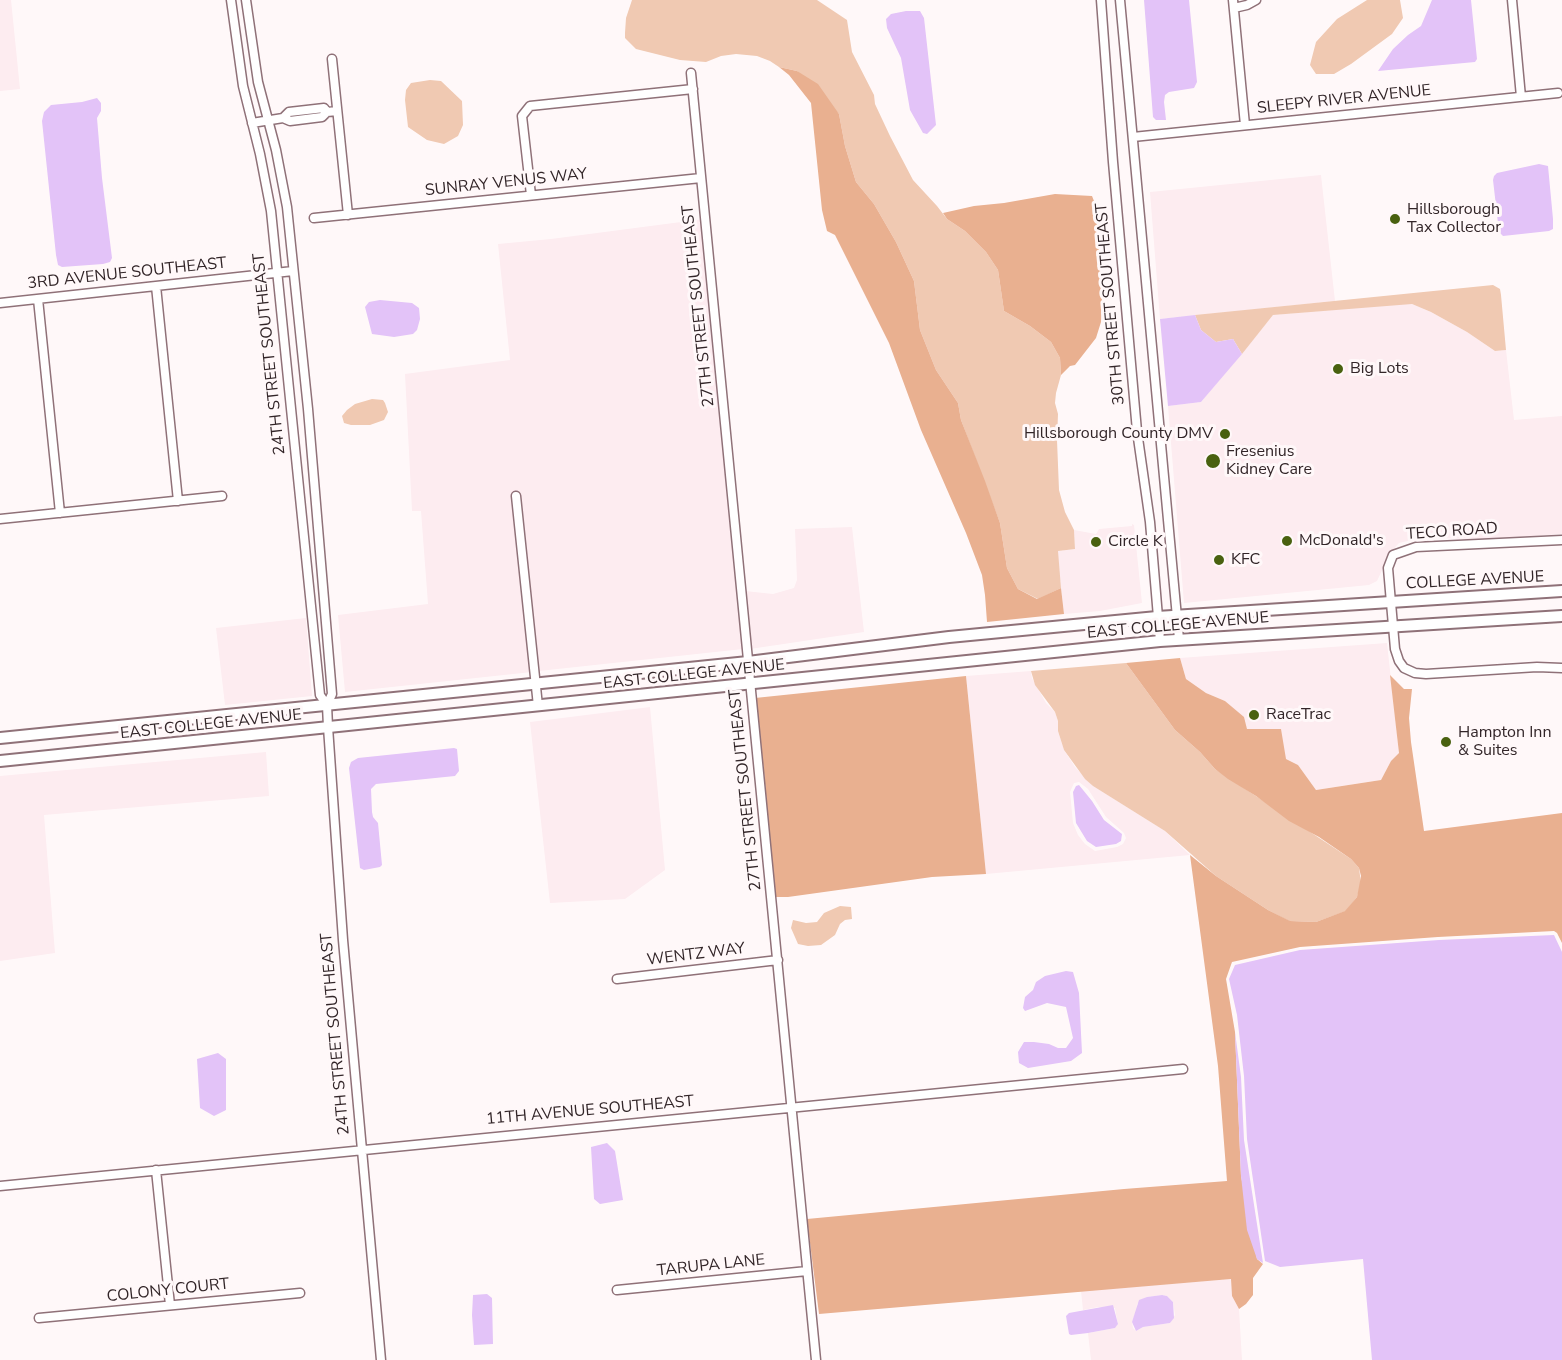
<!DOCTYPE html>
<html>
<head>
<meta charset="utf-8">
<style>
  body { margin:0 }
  canvas { display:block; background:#fff8f9 }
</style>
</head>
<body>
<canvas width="1562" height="1360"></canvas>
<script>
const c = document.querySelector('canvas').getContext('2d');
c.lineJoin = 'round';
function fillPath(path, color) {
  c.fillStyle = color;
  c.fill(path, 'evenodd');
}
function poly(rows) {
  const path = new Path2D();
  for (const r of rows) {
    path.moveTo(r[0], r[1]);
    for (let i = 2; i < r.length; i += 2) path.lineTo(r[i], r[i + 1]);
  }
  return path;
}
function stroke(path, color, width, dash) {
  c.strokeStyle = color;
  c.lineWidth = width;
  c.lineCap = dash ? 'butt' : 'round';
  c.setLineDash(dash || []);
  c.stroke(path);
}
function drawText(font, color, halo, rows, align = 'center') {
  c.font = font + ' "Nunito Sans",sans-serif';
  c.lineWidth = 6;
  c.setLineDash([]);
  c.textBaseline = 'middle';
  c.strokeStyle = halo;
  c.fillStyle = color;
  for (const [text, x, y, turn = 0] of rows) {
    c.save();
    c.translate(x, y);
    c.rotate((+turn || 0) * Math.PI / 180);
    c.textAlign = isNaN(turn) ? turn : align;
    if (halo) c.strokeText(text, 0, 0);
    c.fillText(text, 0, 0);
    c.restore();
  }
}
fillPath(poly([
  [0,0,11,0,20,89,0,91],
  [1321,175,1335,301,1160,319,1150,192],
  [704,219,743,649,539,671,519,491,512,493,532,672,345,692,338,615,428,604,421,511,412,511,405,374,510,360,498,244,551,239],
  [1402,304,1412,304,1431,312,1467,332,1495,351,1506,350,1514,420,1562,416,1562,534,1499,539,1420,538,1399,543,1390,553,1377,581,1369,585,1184,603,1168,406,1201,402,1273,315],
  [1132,524,1134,525,1142,603,1100,611,1064,614,1057,551,1075,549,1074,530,1096,534,1099,529,1132,526],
  [852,527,864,632,750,649,745,591,773,594,794,588,797,580,795,529],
  [306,618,312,696,225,705,216,628],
  [1387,643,1399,753,1391,761,1381,780,1316,790,1298,765,1286,759,1247,729,1243,717,1225,701,1206,693,1186,679,1180,658],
  [1031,671,1032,678,1046,703,1055,712,1058,721,1058,731,1064,750,1075,767,1093,786,1165,831,1190,855,986,874,966,676],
  [1079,782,1088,789,1106,817,1124,833,1126,838,1123,844,1117,847,1095,851,1085,844,1078,835,1073,823,1070,792,1074,783],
  [650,707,665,870,625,899,550,903,530,722],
  [266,752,269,796,44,815,55,953,0,961,0,776],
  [1231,1279,1232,1296,1239,1309,1242,1360,1091,1360,1088,1333,1115,1328,1118,1324,1116,1314,1115,1308,1098,1307,1083,1310,1081,1291],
  [1162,1295,1167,1296,1173,1302,1175,1315,1170,1323,1143,1327,1136,1331,1133,1328,1132,1322,1136,1313,1137,1304,1147,1297]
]), '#fdecf0');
fillPath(poly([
  [632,0,817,0,847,20,852,52,874,95,875,104,890,136,913,180,937,206,947,219,965,231,986,252,998,270,1004,311,1030,326,1051,342,1060,358,1061,375,1056,393,1055,403,1058,414,1057,440,1059,490,1065,512,1074,530,1075,549,1058,551,1061,588,1038,599,1018,589,1007,568,1000,523,961,420,958,403,936,370,920,330,914,281,896,242,874,204,856,182,845,146,839,114,797,71,779,67,770,61,757,56,736,54,721,56,706,62,680,60,636,49,625,38,625,33,626,18],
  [1367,0,1400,0,1403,18,1392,34,1351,64,1334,74,1316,74,1310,65,1316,42,1337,19],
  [430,80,441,81,462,101,463,125,458,136,444,144,427,140,408,127,405,100,406,90,411,83],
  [1493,285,1500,289,1501,295,1506,350,1495,351,1467,332,1431,312,1412,304,1273,315,1242,354,1233,339,1216,342,1201,330,1195,315],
  [372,399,383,400,385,403,388,412,384,420,370,425,351,425,344,423,342,416,347,410,355,404],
  [1126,663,1175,730,1200,752,1215,769,1351,859,1359,868,1361,883,1357,897,1346,911,1316,922,1289,921,1268,910,1216,876,1165,831,1093,786,1085,779,1064,750,1058,731,1058,721,1055,712,1035,685,1031,671],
  [840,906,851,907,852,919,845,920,840,924,835,935,821,945,808,946,798,944,791,928,793,920,806,923,817,922,824,913]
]), '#f0c9b2');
fillPath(poly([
  [779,67,797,71,818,84,839,114,845,146,856,182,874,204,896,242,914,281,920,330,936,370,958,403,961,420,985,481,1000,523,1007,568,1018,589,1037,599,1061,588,1064,614,987,622,985,595,982,575,966,533,921,430,889,343,835,235,827,231,822,210,811,103,789,75],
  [1055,194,1092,196,1096,206,1102,301,1101,322,1096,338,1075,365,1070,366,1061,375,1060,358,1051,342,1030,326,1004,311,998,270,986,252,965,231,947,219,943,213,974,206,1004,203],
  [1180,658,1186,679,1206,693,1225,701,1244,717,1247,729,1281,729,1286,759,1298,765,1316,790,1381,780,1391,761,1399,753,1390,675,1404,689,1412,689,1409,718,1411,742,1424,831,1562,813,1562,943,1557,933,1554,931,1438,937,1300,947,1232,962,1226,979,1235,1032,1241,1176,1257,1259,1263,1264,1253,1278,1253,1295,1246,1304,1239,1309,1232,1296,1231,1279,819,1314,807,1219,1124,1189,1227,1181,1218,1066,1190,855,1216,876,1268,910,1290,921,1316,922,1345,911,1357,897,1361,876,1359,868,1351,859,1319,837,1289,821,1256,796,1228,779,1215,769,1200,752,1175,730,1126,663],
  [966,676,986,874,932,877,788,897,775,897,764,772,755,698]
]), '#e9b090');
fillPath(poly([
  [1144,0,1189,0,1197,82,1194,88,1169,92,1165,95,1164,102,1166,120,1156,120,1153,117],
  [1432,0,1471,0,1477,59,1475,62,1378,71,1393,49,1408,35,1421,26],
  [906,11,920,11,924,18,936,125,927,134,923,133,910,110,901,58,887,28,886,19,891,14],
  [97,98,101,103,101,111,97,118,102,178,112,258,110,262,103,264,62,267,58,265,56,255,42,121,44,112,51,105,82,102],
  [1539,164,1548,166,1553,219,1553,229,1549,231,1503,236,1499,232,1493,180,1494,176,1497,173],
  [380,300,412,303,419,308,420,319,417,330,413,334,394,337,372,334,365,307,369,302],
  [1195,315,1201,330,1216,342,1233,339,1242,354,1201,402,1168,406,1160,319],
  [454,748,457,749,459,771,455,776,376,784,371,789,372,812,373,817,378,823,382,865,380,867,364,870,360,868,349,768,351,762,358,758],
  [1079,785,1092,801,1104,820,1122,834,1121,841,1116,844,1096,847,1087,841,1076,823,1073,792,1076,786],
  [1554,935,1562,952,1562,1360,1372,1360,1363,1259,1280,1267,1265,1261,1247,1139,1244,1076,1237,1015,1229,979,1235,965,1300,950,1439,940],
  [1066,971,1073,972,1079,993,1082,1053,1071,1061,1028,1068,1019,1063,1018,1052,1024,1042,1034,1042,1049,1044,1058,1048,1066,1048,1073,1038,1066,1007,1047,1003,1025,1011,1023,1008,1025,997,1033,990,1036,982,1045,976],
  [1235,1032,1241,1077,1244,1140,1263,1263,1257,1259,1247,1230,1241,1176],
  [218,1053,226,1059,226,1110,214,1116,200,1108,197,1059],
  [607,1143,615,1151,623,1200,600,1204,594,1199,591,1147],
  [487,1294,492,1298,493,1344,474,1345,472,1315,473,1295],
  [1162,1295,1167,1296,1173,1302,1174,1318,1170,1323,1143,1327,1136,1331,1132,1322,1139,1300,1147,1297],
  [1113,1305,1118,1324,1115,1328,1088,1333,1071,1335,1069,1334,1066,1316,1069,1313]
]), '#e3c3f8');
const minor = poly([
  [231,0,243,86,260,154,271,211,320,695,327,705],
  [246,0,258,82,276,150,287,207,308,409,332,694,327,705,328,727,343,940,381,1360],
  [1101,0,1113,162,1137,431,1150,522,1160,641],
  [1120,0,1179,639],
  [1233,0,1245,125],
  [1512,0,1521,97],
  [1234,8,1247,5,1256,0],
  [332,59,348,215],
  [691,73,816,1360],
  [283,118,289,112,324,108,327,112],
  [252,123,283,118,290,121,322,117,327,112,337,111],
  [1133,137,1558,93],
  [531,195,522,116,530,106,693,89],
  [314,218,701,178],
  [156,286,178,501],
  [38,299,60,513],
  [0,303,293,271],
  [516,496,538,706],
  [0,519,222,496],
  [1562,540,1416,547,1393,555,1388,568,1395,649,1399,661,1404,668,1415,673,1426,674,1537,667,1562,668],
  [617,979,778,960],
  [156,1170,170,1305],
  [0,1186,1183,1069],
  [617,1290,807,1271],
  [39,1318,300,1293]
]);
const major = poly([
  [0,738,748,662,949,637,1157,617,1562,591],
  [0,761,1160,641,1562,616]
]);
stroke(minor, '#8f7178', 11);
stroke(major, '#8f7178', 14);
stroke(minor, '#fff', 8);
stroke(major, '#fff', 10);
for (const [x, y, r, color] of [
  [1395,219,6,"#49610f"],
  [1338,369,6,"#49610f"],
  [1225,434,6,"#49610f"],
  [1213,461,8,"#49610f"],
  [1287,541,6,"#49610f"],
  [1096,542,6,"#49610f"],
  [1219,560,6,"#49610f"],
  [1254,715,6,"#49610f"],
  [1446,742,6,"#49610f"]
]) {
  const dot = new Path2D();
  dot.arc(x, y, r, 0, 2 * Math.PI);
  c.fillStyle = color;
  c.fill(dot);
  stroke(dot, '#fff8f9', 2);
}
drawText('16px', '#322528', '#fff8f9', [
  ["SLEEPY RIVER AVENUE",1344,100,-6],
  ["SUNRAY VENUS WAY",506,183,-6],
  ["3RD AVENUE SOUTHEAST",127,274,-6],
  ["30TH STREET SOUTHEAST",1111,304,-95],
  ["27TH STREET SOUTHEAST",699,306,-96],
  ["24TH STREET SOUTHEAST",270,354,-96],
  ["TECO ROAD",1452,532,-4],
  ["COLLEGE AVENUE",1475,581,-3],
  ["EAST COLLEGE AVENUE",1178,626,-5],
  ["EAST COLLEGE AVENUE",694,675,-6],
  ["EAST COLLEGE AVENUE",211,725,-6],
  ["27TH STREET SOUTHEAST",746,790,-96],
  ["WENTZ WAY",696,955,-7],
  ["24TH STREET SOUTHEAST",336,1034,-95],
  ["11TH AVENUE SOUTHEAST",590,1111,-5],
  ["TARUPA LANE",711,1266,-6],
  ["COLONY COURT",168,1291,-6]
]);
drawText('16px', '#322528', '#fff8f9', [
  ["Hillsborough",1407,210],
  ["Tax Collector",1407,228],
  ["Big Lots",1350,369],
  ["Hillsborough County DMV",1213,434,"right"],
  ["Fresenius",1226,452],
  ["Kidney Care",1226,470],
  ["McDonald's",1299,541],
  ["Circle K",1108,542],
  ["KFC",1231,560],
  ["RaceTrac",1266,715],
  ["Hampton Inn",1458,733],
  ["& Suites",1458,751]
], 'left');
</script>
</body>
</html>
